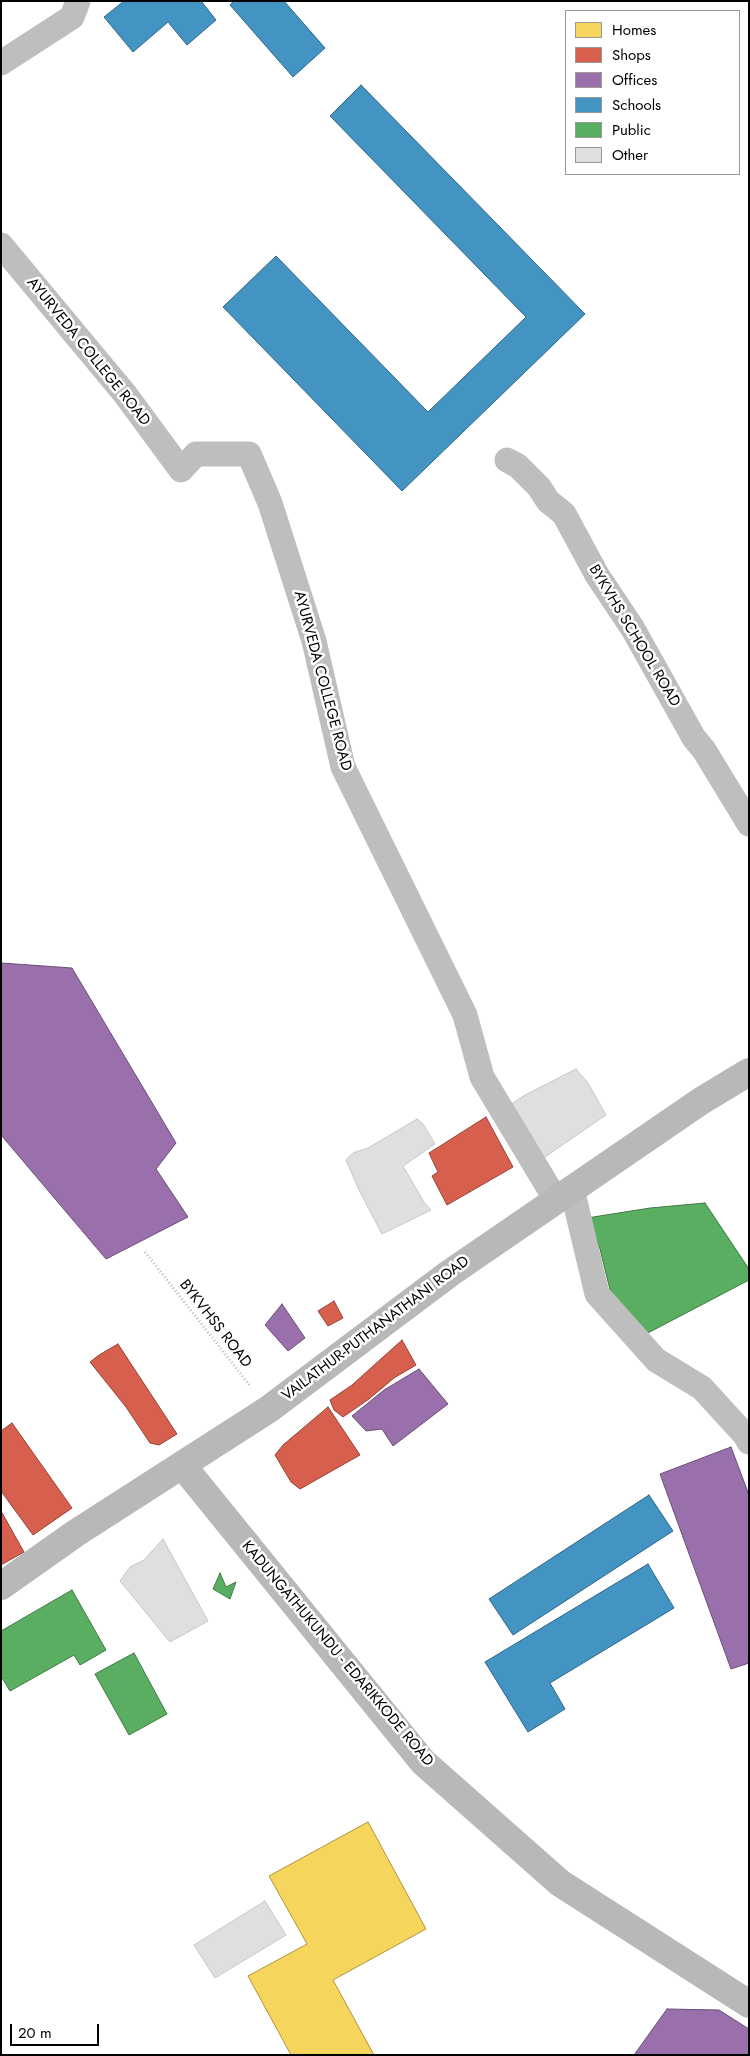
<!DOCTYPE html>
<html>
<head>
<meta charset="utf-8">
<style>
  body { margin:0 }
  #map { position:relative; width:750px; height:2056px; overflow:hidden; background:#fff; font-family:Jost,sans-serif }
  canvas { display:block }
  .frame { position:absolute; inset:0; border:2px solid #000; pointer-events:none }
  .legend { position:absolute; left:565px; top:10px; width:175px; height:165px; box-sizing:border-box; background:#fff; border:1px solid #999; margin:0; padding:6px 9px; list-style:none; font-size:15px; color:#000 }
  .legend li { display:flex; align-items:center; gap:10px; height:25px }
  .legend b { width:25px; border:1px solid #999 }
  .scale { position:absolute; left:10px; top:2024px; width:89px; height:22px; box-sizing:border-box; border:2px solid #000; border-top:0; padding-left:6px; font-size:15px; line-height:18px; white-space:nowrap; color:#000; -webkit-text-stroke:4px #fff; paint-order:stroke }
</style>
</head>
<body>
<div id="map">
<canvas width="750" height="2056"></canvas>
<div class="frame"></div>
<ul class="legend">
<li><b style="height:14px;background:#f6d55c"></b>Homes</li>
<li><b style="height:14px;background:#d6604d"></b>Shops</li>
<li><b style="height:14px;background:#9970ab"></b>Offices</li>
<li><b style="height:14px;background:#4393c3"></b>Schools</li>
<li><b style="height:14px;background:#5aae61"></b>Public</li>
<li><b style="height:14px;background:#dfdfdf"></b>Other</li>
</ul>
<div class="scale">20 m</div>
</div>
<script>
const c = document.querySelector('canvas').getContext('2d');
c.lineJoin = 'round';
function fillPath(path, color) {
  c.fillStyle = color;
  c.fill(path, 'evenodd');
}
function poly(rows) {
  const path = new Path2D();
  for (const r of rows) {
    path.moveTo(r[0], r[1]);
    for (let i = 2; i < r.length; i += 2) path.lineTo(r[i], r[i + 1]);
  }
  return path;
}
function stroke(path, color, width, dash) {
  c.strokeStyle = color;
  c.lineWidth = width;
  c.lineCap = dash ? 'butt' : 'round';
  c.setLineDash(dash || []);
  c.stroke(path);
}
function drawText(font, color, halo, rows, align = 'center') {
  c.font = font + ' Jost,sans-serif';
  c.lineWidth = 5;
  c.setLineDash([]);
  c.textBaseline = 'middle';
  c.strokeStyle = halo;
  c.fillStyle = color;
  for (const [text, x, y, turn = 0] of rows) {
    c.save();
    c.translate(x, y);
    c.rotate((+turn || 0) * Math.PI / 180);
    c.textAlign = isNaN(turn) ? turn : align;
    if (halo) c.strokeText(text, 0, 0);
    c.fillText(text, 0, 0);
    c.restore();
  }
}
const homes = poly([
  [368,1822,426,1929,333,1980,374,2055,291,2055,248,1976,307,1944,269,1876,368,1822]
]);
fillPath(homes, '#f6d55c');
stroke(homes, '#ac9540', 1);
const shops = poly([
  [486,1117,513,1167,447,1205,432,1176,438,1172,429,1153,486,1117],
  [334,1301,343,1318,328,1326,318,1311,334,1301],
  [402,1340,416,1365,394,1378,369,1399,343,1417,334,1410,330,1400,352,1385,402,1340],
  [118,1344,177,1434,159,1445,150,1443,126,1407,90,1362,99,1355,118,1344],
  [328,1407,360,1455,300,1489,291,1482,275,1455,283,1445,328,1407],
  [12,1423,72,1508,33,1535,1,1491,1,1431,12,1423],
  [1,1511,24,1552,1,1565,1,1511]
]);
fillPath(shops, '#d6604d');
stroke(shops, '#964336', 1);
const offices = poly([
  [1,963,72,968,176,1143,156,1169,188,1217,106,1259,1,1135,1,963],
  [282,1304,305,1338,288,1351,265,1325,282,1304],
  [419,1369,448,1404,393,1446,382,1429,366,1431,352,1416,384,1390,419,1369],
  [731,1447,749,1495,749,1663,731,1669,660,1474,731,1447],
  [667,2009,719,2010,749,2029,749,2055,634,2055,667,2009]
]);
fillPath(offices, '#9970ab');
stroke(offices, '#6b4e78', 1);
const schools = poly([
  [124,1,201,1,216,20,187,45,168,22,133,52,104,17,124,1],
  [234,1,284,1,325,48,293,77,230,5,234,1],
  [361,85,585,314,402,491,223,307,276,256,428,412,526,317,330,116,361,85],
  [649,1495,673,1531,513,1635,489,1599,649,1495],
  [648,1564,674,1608,550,1683,565,1709,528,1732,485,1662,648,1564]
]);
fillPath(schools, '#4393c3');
stroke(schools, '#2f6788', 1);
const public = poly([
  [705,1203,749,1269,749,1280,644,1335,612,1298,600,1249,587,1218,650,1208,705,1203],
  [220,1573,226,1587,236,1582,230,1599,213,1589,220,1573],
  [72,1590,106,1650,80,1665,74,1655,10,1691,1,1676,1,1631,72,1590],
  [134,1653,167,1714,129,1735,95,1674,134,1653]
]);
fillPath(public, '#5aae61');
stroke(public, '#3f7a44', 1);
const building = poly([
  [576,1069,588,1083,606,1115,539,1161,505,1108,525,1095,576,1069],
  [417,1119,423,1124,435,1144,403,1166,424,1202,431,1210,382,1234,359,1190,346,1160,353,1153,368,1148,417,1119],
  [163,1539,208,1621,170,1642,120,1581,130,1567,144,1560,163,1539],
  [265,1901,286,1935,215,1978,194,1945,265,1901]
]);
fillPath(building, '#dfdfdf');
stroke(building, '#c7c7c7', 1);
stroke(poly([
  [145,1252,251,1387]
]), '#b9b9b9', 3, [1, 2.5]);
stroke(poly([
  [1,63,72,17,78,1],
  [1,245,125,394,181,470,196,454,249,454,270,503,314,641,343,767,465,1015,482,1077,556,1200],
  [507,460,518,466,539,487,548,501,564,514,597,575,633,629,694,738,704,750,749,824],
  [572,1189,597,1294,656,1360,702,1388,745,1435,749,1442]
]), '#bebebe', 25);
stroke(poly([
  [182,1465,423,1762,560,1883,749,2004],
  [1,1586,76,1533,269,1409,450,1273,701,1101,749,1072]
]), '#b8b8b8', 28);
drawText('15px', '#000', '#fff', [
  ["AYURVEDA COLLEGE ROAD",88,352,51],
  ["BYKVHS SCHOOL ROAD",634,636,59],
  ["AYURVEDA COLLEGE ROAD",322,681,75],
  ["BYKVHSS ROAD",215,1324,52],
  ["VAILATHUR-PUTHANATHANI ROAD",376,1329,-37],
  ["KADUNGATHUKUNDU - EDARIKKODE ROAD",337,1654,50]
]);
</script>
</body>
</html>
